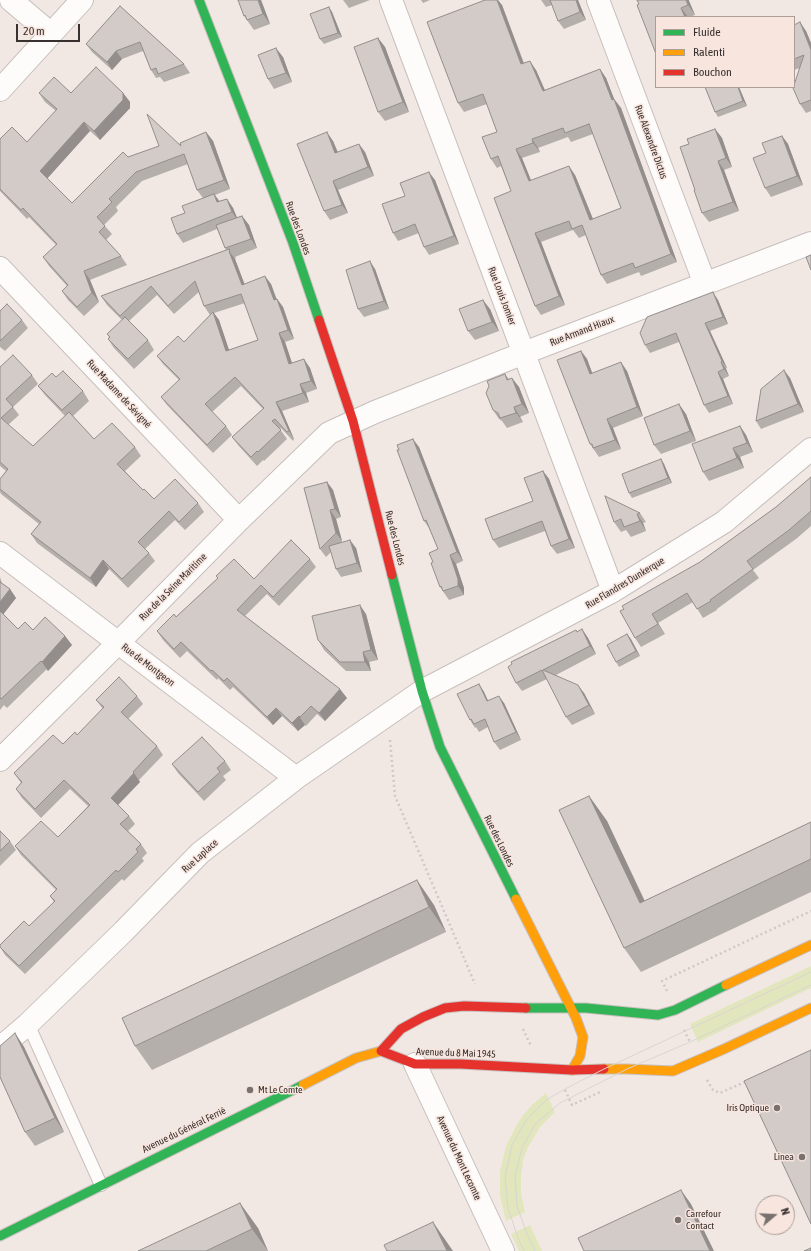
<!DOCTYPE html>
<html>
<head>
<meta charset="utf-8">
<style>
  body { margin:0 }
  #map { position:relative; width:811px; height:1251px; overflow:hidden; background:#f1e8e4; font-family:"Asap Condensed",sans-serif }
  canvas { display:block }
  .legend { position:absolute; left:655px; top:16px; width:140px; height:72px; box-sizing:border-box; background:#f7e5de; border:1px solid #ab9d98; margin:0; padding:5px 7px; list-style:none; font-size:12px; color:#38312f }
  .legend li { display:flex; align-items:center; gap:8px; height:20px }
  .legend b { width:20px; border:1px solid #ab9d98 }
  .north { position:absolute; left:755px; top:1195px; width:40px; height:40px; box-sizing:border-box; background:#f7e5de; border:1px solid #ab9d98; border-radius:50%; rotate:71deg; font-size:11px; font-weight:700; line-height:16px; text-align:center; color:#38312f }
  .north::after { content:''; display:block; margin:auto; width:14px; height:18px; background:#79716e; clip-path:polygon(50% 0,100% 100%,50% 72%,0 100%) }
  .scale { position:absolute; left:16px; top:24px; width:64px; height:18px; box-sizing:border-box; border:2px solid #38312f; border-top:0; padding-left:5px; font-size:12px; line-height:14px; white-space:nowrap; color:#38312f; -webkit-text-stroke:3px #f7e5de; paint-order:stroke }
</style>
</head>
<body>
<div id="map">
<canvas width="811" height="1251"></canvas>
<ul class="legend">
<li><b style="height:5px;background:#30b455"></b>Fluide</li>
<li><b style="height:5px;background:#ff9f0a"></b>Ralenti</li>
<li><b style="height:5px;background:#e5322d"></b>Bouchon</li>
</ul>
<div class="north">N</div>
<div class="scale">20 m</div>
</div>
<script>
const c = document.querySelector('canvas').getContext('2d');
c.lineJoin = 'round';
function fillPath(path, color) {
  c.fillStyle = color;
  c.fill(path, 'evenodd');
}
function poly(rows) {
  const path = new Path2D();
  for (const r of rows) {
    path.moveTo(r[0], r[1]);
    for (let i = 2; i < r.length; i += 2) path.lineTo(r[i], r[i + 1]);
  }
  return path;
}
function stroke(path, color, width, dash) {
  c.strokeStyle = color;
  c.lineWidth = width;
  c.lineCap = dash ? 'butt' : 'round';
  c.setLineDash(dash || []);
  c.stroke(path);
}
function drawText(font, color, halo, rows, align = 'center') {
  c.font = font + ' "Asap Condensed",sans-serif';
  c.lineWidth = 3;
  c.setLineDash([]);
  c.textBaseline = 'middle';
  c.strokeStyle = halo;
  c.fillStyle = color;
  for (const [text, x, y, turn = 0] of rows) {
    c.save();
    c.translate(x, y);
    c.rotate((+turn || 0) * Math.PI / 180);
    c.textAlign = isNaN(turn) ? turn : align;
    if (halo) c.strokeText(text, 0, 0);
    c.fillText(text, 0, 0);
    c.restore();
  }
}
fillPath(poly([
  [811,966,811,988,698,1042,690,1024],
  [546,1093,555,1112,540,1127,528,1147,523,1160,521,1177,521,1193,525,1212,506,1221,500,1196,500,1171,506,1146,517,1124,524,1114,532,1105],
  [530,1225,542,1251,519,1251,511,1234]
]), '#e2e6bc');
const lane = poly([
  [28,1024,101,1185]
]);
const street = poly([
  [11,0,51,34],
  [391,0,613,591],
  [598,0,705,284],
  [0,90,82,0],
  [0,268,239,520],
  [0,553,296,778],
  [0,760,118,643,239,520,329,433,375,412,524,353,811,243],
  [0,1048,28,1024,123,932,200,853,296,778,422,691,613,591,724,522,811,449],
  [415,1064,503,1251]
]);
const fast = poly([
  [199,0,293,243,319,320],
  [392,575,422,691,440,747,516,899],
  [526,1008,586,1008,658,1015,675,1010,726,985],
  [0,1236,303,1085]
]);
const slow = poly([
  [516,899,576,1018,583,1037,580,1056,572,1070],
  [726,985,811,945],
  [604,1069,627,1069,673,1071,724,1049,811,1008],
  [303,1085,356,1058,381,1051]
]);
const jam = poly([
  [319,320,353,421,392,575],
  [381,1051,401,1029,423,1017,445,1008,464,1006,526,1008],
  [381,1051,415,1064,461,1064,572,1070,604,1069]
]);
stroke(lane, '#c7bfbc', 14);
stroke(street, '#c7bfbc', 24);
stroke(fast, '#c7bfbc', 11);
stroke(slow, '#c7bfbc', 11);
stroke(jam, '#c7bfbc', 11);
stroke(poly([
  [390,740,395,796,475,984],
  [667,991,662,981,811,911],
  [523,1029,531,1046],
  [684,1030,690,1042],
  [707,1080,713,1090,720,1093,747,1081],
  [565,1090,572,1105,600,1092]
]), '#ccc9c8', 2.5, [2, 3]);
stroke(lane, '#fdfcfb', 12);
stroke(street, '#fdfcfb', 22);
stroke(fast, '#30b455', 9);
stroke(slow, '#ff9f0a', 9);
stroke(jam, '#e5322d', 9);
stroke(poly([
  [524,1251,518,1238,508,1208,505,1177,512,1145,527,1119,546,1100,565,1089,604,1069,811,972],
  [535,1251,527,1234,517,1206,515,1176,522,1148,535,1124,560,1103,627,1069,690,1042,811,985]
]), '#d8d5d4', 1);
fillPath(poly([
  [238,0,261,0,270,24,254,30,244,16],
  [343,0,370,0,349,8],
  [421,0,430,0,423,3],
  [541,0,578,0,586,20,564,29,558,21,552,5,546,7],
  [689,1,695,15,690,17,656,17],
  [502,5,524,63,536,70,545,90,600,69,606,78,614,99,621,108,677,262,641,276,639,272,607,284,601,275,586,235,579,238,573,230,541,242,565,305,541,315,535,306,511,191,501,166,497,168,491,159,497,132,487,104,464,112,458,103],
  [593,134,621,208,593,219,575,175,531,181,522,158,540,152,538,148,568,137,571,142],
  [120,6,184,64,190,73,164,82,160,77,156,78,151,70,143,51,122,59,112,70,92,52,86,44],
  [329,7,332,12,342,37,324,44,320,39],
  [794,25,806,31,811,43,811,111,806,113,800,104,800,68,794,70],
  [378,38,385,47,409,112,385,121,378,112],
  [283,57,292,82,274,89,268,79],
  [705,87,739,87,747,106,718,117,715,112],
  [39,93,123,93,130,102,130,108,100,140,90,131,47,178,72,203,128,157,181,146,206,132,213,141,230,189,215,195,219,201,227,199,233,208,237,217,242,216,249,225,257,248,235,257,236,258,235,259,244,284,271,284,276,299,277,299,283,307,294,339,285,342,292,363,310,368,317,389,306,393,309,402,282,411,294,439,293,441,281,428,280,429,287,439,264,461,263,460,257,466,238,445,232,437,263,409,241,386,212,412,226,426,232,435,213,453,167,405,161,397,179,380,163,364,157,356,184,342,210,315,204,306,199,292,174,314,157,295,129,321,148,340,154,350,134,369,114,348,108,339,109,337,107,334,122,320,107,305,101,296,226,250,217,229,183,243,177,234,185,213,203,198,197,190,188,164,142,181,116,207,118,211,104,225,112,234,106,240,121,256,127,265,90,280,99,302,84,316,68,300,62,291,67,286,49,266,43,257,56,245,29,217,27,219,0,191,0,139,27,142,56,111,45,102],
  [245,303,258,340,229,350,219,320,214,313],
  [715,129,722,138,732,167,724,170,739,211,709,222,702,213,695,190,689,144],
  [782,136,788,144,803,185,771,197,765,188,766,153],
  [333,141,338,152,365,152,374,176,338,190,348,213,330,220,324,211],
  [435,180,459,244,429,255,424,247,419,233,398,241,393,233,405,196],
  [375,269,389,309,364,317,358,309],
  [718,300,728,324,710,331,727,368,726,369,729,376,723,379,733,404,709,413,704,405,679,342,650,353,645,345],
  [490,309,499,331,475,340,468,331],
  [0,311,22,320,28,328,5,351,0,347],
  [581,351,587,359,592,373,627,371,643,416,613,428,621,449,599,457,590,444],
  [0,367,32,375,38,384,13,407,19,415,8,425,33,446,65,416,45,395,38,386,56,377,83,391,89,401,73,416,94,439,135,447,141,456,125,471,143,490,154,499,198,503,204,512,185,530,175,520,145,549,149,553,155,561,128,588,109,569,96,587,37,543,31,534,39,524,1,494,0,492,0,479,6,471,0,466],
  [505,374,509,379,519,387,529,413,520,417,523,422,507,428,502,421,499,419,493,410],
  [790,378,804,412,761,429,756,421],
  [686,414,696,441,661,454,654,445],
  [740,426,746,435,753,452,740,457,744,468,709,481,703,472],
  [419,447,463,561,456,564,464,588,464,595,449,600,440,587,433,562,438,549,429,528,424,521],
  [661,459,664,464,672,483,632,498,629,493],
  [543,471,549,479,575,548,557,554,551,546,545,531,499,548,493,540,533,501],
  [811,477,811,526,796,539,753,570,759,578,717,609,717,610,703,618,693,602,658,623,665,634,641,647,635,638,620,611,700,562,776,507],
  [327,482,333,490,341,517,336,519,342,541,341,543,356,548,362,572,341,577,336,569,331,552,326,557,320,549],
  [640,513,646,522,643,523,646,531,631,537,626,530,621,532,614,522],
  [310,559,316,567,279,606,267,594,245,616,347,698,325,721,317,714,306,726,305,725,298,731,282,716,273,725,233,687,230,690,218,678,217,680,187,651,180,658,163,640,157,631,176,617,218,578,216,576,254,579],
  [0,577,2,583,10,589,16,598,3,614,18,629,33,630,65,636,72,645,48,671,47,669,7,708,4,705,0,710],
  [366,614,378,660,369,662,371,671,346,671,324,650,318,640],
  [582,629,588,638,596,654,556,675,584,693,595,714,572,725,566,717,547,679,522,691,516,683,577,632],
  [627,634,640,656,619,667,616,662],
  [479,684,484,692,488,701,504,703,521,740,500,750,494,742,488,727,479,732,476,727,475,728,470,720],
  [137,696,143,704,128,719,157,746,163,755,139,780,140,782,118,805,129,816,135,824,128,831,141,844,147,853,142,858,144,861,124,881,122,879,25,974,5,955,0,947,29,926,54,902,50,896,56,890,21,855,15,846,58,837,88,806,70,789,41,818,22,798,16,789,21,783,14,773,63,744,77,735,103,709,96,700],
  [225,761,231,770,223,776,226,780,204,801,178,773,172,764],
  [589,796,607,821,645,901,811,822,811,892,641,972,624,948],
  [0,831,10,841,16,850,0,866],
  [434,905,446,932,152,1070,135,1046,122,1018],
  [15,1033,24,1047,64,1132,35,1146,25,1132],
  [258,1228,268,1251,138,1251]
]), '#b5afac');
fillPath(poly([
  [258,0,261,0,270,24,263,14],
  [497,0,498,0,502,5,527,73,521,64],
  [576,0,578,0,586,20,580,12],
  [686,0,689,0,689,1,695,15,688,5],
  [329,7,332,12,342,37,338,33],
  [681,8,688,17,685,17],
  [800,22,806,31,811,43,811,50],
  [378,38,385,47,409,112,403,102],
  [276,48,283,57,292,82,286,73],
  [116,51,122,59,112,70,107,62],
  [530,61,536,70,549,100,543,91],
  [600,69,606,78,618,109,614,99,621,108,677,262,671,254],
  [738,87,739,87,747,106,743,101],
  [123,93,130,102,130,108,100,140,94,131],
  [84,122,90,131,46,180,40,171],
  [715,129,722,138,732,167,726,158],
  [206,132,213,141,230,189,224,180],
  [327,132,333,141,341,161,335,153],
  [782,136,788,144,803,185,797,176],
  [532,139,538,148,540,152,533,143],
  [359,144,365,152,374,176,368,167],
  [516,149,522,158,535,190,529,181],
  [718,161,724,170,739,211,733,202],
  [569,166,575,175,597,229,590,220],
  [429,172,435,180,459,244,454,236],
  [333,181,338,190,348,213,342,205],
  [214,194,220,202,217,202],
  [227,199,233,208,238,221,232,212],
  [242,216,249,225,257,248,251,239],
  [535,233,541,242,565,305,559,296],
  [229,251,235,259,248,293,242,285],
  [370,261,375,269,389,309,384,301],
  [84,271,90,280,99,302,92,293],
  [265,276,271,284,280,308,274,300],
  [713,292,718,300,728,324,723,317],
  [277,299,283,307,294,339,288,330],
  [483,300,490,309,499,331,492,322],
  [213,312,219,320,232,359,226,351],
  [705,323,710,331,727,368,722,361],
  [279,333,285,342,295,372,289,364],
  [581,351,587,359,596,383,590,374],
  [304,359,310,368,317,389,311,381],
  [621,362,627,371,643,416,637,407],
  [721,362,726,369,729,376,724,369],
  [784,370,790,378,804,412,798,404],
  [718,372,723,379,733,404,728,396],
  [512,378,519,387,529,413,522,404],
  [300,384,306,393,309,402,303,393],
  [276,402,282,411,294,439,289,431],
  [679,404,686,414,696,441,690,431],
  [514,407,523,422,516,413],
  [607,419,613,428,621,449,615,440],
  [740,426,746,435,753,452,747,443],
  [413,439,419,447,463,561,457,552],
  [733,448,740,457,744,468,737,458],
  [661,459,664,464,672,483,668,478],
  [543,471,549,479,575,548,569,539],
  [327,482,333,490,341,517,335,509],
  [330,510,336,519,342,541,336,533],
  [637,514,643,523,646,531,640,521],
  [350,540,356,548,362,572,357,563],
  [450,555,456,564,464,588,464,595,458,586],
  [103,560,109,569,96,587,90,578],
  [10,589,16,598,2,616,0,613,0,602],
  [360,605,366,614,378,660,371,650],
  [652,614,658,623,665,634,658,624],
  [582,629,588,638,596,654,590,646],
  [627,634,631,639,640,656,636,651],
  [65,636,72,645,48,671,42,662],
  [363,652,369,662,371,671,365,662],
  [479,684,484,692,492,709,487,701],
  [578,685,584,693,595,714,589,705],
  [340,689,347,698,325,721,319,713],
  [499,696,504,703,521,740,516,732],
  [276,708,282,716,273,725,267,717],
  [299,716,305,725,298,731,292,723],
  [134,773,140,782,117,806,111,798],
  [589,796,607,821,657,928,640,903],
  [417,880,434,905,446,932,429,907],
  [15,1033,24,1047,64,1132,55,1118],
  [681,1190,691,1204,714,1251,710,1251],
  [240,1203,258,1228,268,1251,252,1229],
  [433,1222,453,1251,447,1251]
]), '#938e8c');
const building = poly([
  [238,0,258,0,263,14,247,20,245,15,244,16,238,0],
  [485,0,497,0,521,64,530,61,543,91,600,69,612,100,614,99,671,254,635,268,633,263,601,275,582,225,572,229,569,221,535,233,559,296,535,306,494,198,511,191,498,156,491,159,482,137,497,132,483,94,458,103,427,22,485,0],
  [589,124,621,208,590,220,569,166,529,181,516,149,533,143,532,139,563,128,565,133,589,124],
  [550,0,576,0,580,12,558,21,550,0],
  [637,0,686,0,688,5,681,8,685,17,656,17,656,54,637,5,639,4,637,0],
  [120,6,184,64,158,74,156,68,151,70,140,42,116,51,107,62,86,44,120,6],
  [329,7,338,33,320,39,310,14,329,7],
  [800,22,811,50,811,100,800,104,793,88,804,55,794,59,794,25,800,22],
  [378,38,403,102,378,112,354,47,378,38],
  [276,48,286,73,268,79,258,55,276,48],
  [96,67,123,93,123,100,94,131,84,122,40,171,72,203,123,152,128,157,159,146,147,114,181,146,180,143,206,132,224,180,197,190,184,154,136,172,109,199,112,202,97,217,105,226,99,232,121,256,84,271,92,293,77,307,62,291,68,285,43,257,57,244,23,208,21,210,0,189,0,139,12,127,27,142,57,109,39,93,54,77,71,93,96,67],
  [705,87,738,87,743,101,715,112,705,87],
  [715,129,726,158,718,161,733,202,702,213,694,190,695,190,680,147,689,144,687,139,715,129],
  [327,132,335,153,359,144,368,167,333,181,342,205,324,211,297,144,327,132],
  [782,136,797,176,765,188,753,158,766,153,762,143,782,136],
  [429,172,454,236,424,247,415,224,393,233,382,204,405,196,400,183,429,172],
  [214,194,217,202,227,199,232,212,177,234,171,218,185,213,182,206,214,194],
  [242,216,251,239,225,248,216,225,242,216],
  [229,249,230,250,229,251,242,285,265,276,274,300,277,299,288,330,279,333,289,364,304,359,311,381,300,384,303,393,276,402,289,431,287,432,275,419,272,421,281,430,258,452,257,451,251,457,232,437,264,408,235,377,205,404,226,426,207,445,161,397,180,379,157,356,178,336,184,342,213,312,226,351,258,340,241,294,204,306,195,281,168,306,151,286,120,316,101,296,229,249],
  [811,255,811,270,806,257,811,255],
  [370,261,384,301,358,309,346,270,370,261],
  [713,292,723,317,705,323,722,361,721,362,724,369,718,372,728,396,704,405,676,333,645,345,640,333,647,317,713,292],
  [483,300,492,322,468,331,459,309,483,300],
  [7,304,22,320,0,341,0,311,7,304],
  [125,317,148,340,128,359,108,339,110,337,107,334,125,317],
  [581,351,590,374,621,362,637,407,607,419,615,440,593,448,592,444,590,444,557,360,581,351],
  [13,355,32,375,6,399,13,407,1,418,33,446,69,412,94,439,112,423,135,447,117,464,143,490,144,489,154,499,175,479,198,503,179,522,169,511,138,542,149,553,122,579,103,560,90,578,31,534,41,522,0,489,0,479,8,469,0,462,0,367,13,355],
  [784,370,798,404,756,421,761,389,784,370],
  [63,371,83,391,62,410,38,386,52,373,56,377,63,371],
  [505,374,507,380,512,378,522,404,514,407,516,413,500,418,498,413,493,410,486,393,489,386,487,381,505,374],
  [679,404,690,431,654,445,644,418,679,404],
  [740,426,747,443,733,448,737,458,703,472,692,444,740,426],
  [413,439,457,552,450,555,458,579,458,586,443,591,441,586,440,587,431,563,433,562,429,553,438,549,426,520,424,521,397,450,399,450,397,445,413,439],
  [661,459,668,478,629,493,622,474,661,459],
  [543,471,569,539,551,546,542,521,493,540,485,519,533,501,524,478,543,471],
  [811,477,811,511,789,530,747,561,753,569,710,600,711,601,697,609,687,593,652,614,658,624,635,638,620,611,624,609,622,606,700,562,776,507,811,477],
  [327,482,335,509,330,510,336,533,320,549,304,488,327,482],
  [605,496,640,513,637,514,640,521,624,527,621,519,614,522,605,496],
  [291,540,310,559,273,597,261,585,237,610,340,689,319,713,311,706,300,717,299,716,292,723,276,708,267,717,227,678,224,681,212,670,211,671,181,642,174,649,157,631,174,614,176,617,218,578,216,576,234,559,254,579,291,540],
  [350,540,357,563,336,569,329,546,350,540],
  [0,582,10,589,0,602,0,582],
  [360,605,371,650,363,652,365,662,340,662,318,640,312,616,360,605],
  [0,611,18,629,25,622,33,630,45,617,65,636,42,662,41,661,1,699,0,698,0,611],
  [582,629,590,646,543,670,578,685,589,705,566,717,542,670,516,683,508,667,512,664,511,662,576,630,577,632,582,629],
  [627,634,636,651,616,662,607,645,627,634],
  [119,677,137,696,121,712,157,746,133,772,134,773,111,798,129,816,120,824,141,844,136,849,138,852,118,872,116,870,19,966,0,947,0,945,24,921,29,926,55,901,50,896,57,889,15,846,41,821,58,837,90,805,64,780,35,809,16,789,22,782,14,773,53,735,63,744,75,732,77,735,104,707,96,700,119,677],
  [479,684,487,701,499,696,516,732,494,742,485,719,474,724,471,719,470,720,457,694,479,684],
  [202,737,225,761,217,768,220,772,198,792,172,764,202,737],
  [589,796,640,903,811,822,811,859,624,948,559,810,589,796],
  [0,831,10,841,0,851,0,831],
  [417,880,429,907,135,1046,122,1018,417,880],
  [15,1033,55,1118,25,1132,0,1077,0,1046,15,1033],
  [811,1050,811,1224,744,1081,811,1050],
  [681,1190,710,1251,584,1251,578,1238,681,1190],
  [240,1203,252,1229,206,1251,138,1251,240,1203],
  [433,1222,447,1251,387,1251,384,1245,433,1222],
  [811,1248,811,1251,804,1251,811,1248]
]);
fillPath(building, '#d2cbc8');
stroke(building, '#938e8c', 1);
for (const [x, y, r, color] of [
  [250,1090,4,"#79716e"],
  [777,1108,4,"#79716e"],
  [802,1157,4,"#79716e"],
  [678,1220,4,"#79716e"]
]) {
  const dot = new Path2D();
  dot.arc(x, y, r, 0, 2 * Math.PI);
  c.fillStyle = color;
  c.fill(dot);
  stroke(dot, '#f7e5de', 1.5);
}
drawText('10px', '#38312f', '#f7e5de', [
  ["Rue Alexandre Dictus",651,142,70],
  ["Rue des Londes",298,228,70],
  ["Rue Louis Jomier",502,296,69],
  ["Rue Armand Hiaux",582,331,-21],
  ["Rue Madame de Sévigné",119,394,47],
  ["Rue des Londes",395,538,76],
  ["Rue Flandres Dunkerque",625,583,-31],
  ["Rue de la Seine Maritime",173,587,-45],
  ["Rue de Montgeon",148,665,37],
  ["Rue des Londes",499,841,64],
  ["Rue Laplace",200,856,-42],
  ["Avenue du 8 Mai 1945",456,1053,2],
  ["Avenue du Général Ferrié",184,1130,-26],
  ["Avenue du Mont Lecomte",459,1158,65]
]);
drawText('10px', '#38312f', '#f7e5de', [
  ["Mt Le Comte",258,1090],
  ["Iris Optique",769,1108,"right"],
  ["Linea",794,1157,"right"],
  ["Carrefour",686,1214],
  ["Contact",686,1226]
], 'left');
</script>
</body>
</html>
